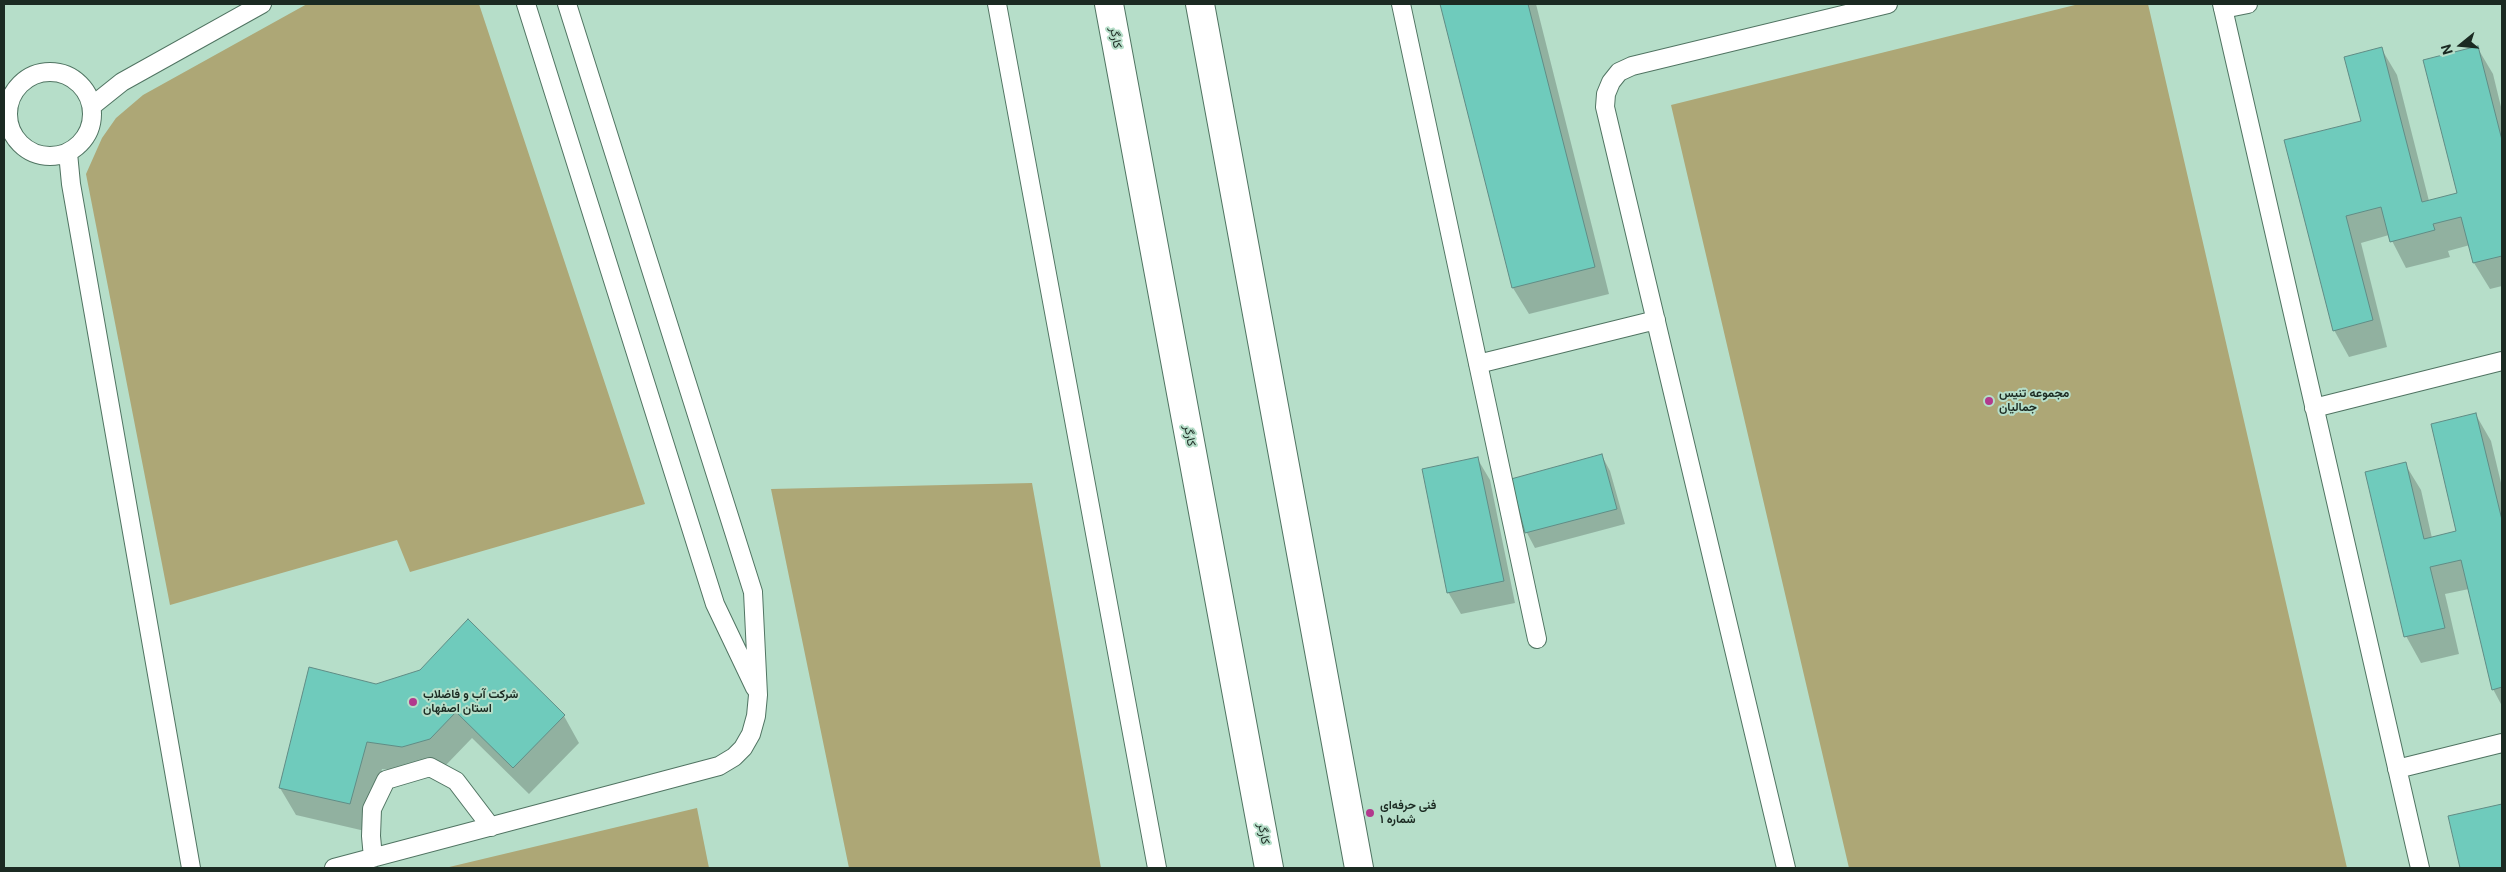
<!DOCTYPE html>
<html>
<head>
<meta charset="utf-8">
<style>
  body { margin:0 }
  #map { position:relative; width:2506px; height:872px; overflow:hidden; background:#b6dec9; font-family:Roboto,sans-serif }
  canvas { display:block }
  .frame { position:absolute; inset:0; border:5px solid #1b2a22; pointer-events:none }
  .north { position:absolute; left:2436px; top:20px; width:50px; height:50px; -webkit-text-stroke:4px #b6dec9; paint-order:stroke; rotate:253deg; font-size:14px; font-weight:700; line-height:20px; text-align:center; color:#1b2a22 }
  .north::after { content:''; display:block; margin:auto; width:18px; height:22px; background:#1b2a22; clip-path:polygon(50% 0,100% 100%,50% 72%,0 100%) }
</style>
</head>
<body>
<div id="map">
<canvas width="2506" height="872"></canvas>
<div class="frame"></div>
<div class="north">N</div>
</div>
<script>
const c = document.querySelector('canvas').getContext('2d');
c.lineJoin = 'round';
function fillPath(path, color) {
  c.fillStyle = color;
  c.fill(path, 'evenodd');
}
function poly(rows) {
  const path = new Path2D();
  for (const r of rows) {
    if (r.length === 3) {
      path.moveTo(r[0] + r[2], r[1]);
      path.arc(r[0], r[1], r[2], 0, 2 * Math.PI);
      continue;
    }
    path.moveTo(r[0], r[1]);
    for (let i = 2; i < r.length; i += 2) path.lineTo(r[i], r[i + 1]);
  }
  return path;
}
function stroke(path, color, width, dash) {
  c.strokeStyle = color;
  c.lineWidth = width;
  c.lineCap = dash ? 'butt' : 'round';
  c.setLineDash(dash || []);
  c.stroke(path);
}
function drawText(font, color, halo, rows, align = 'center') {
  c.font = font + ' Roboto,Vazirmatn,sans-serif';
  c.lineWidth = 4;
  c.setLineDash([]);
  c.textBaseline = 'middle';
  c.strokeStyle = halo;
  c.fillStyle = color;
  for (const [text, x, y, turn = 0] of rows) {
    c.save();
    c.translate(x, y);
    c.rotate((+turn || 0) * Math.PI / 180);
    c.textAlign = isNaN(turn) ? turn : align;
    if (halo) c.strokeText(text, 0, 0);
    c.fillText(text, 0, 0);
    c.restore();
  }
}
fillPath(poly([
  [307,4,479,4,645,504,410,572,397,540,170,605,86,174,102,138,116,118,143,95],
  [2079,4,2148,4,2347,868,1849,868,1671,105],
  [1032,483,1101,868,849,868,771,489],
  [697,808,709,868,445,868]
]), '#ada776');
fillPath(poly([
  [1441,4,1536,4,1609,294,1529,314,1513,288],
  [2477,47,2493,74,2502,111,2502,286,2490,289,2474,263,2470,245,2448,251,2450,257,2406,268,2389,235,2361,243,2387,347,2349,357,2334,330,2285,141,2363,121,2381,48,2397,75,2429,201,2458,193],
  [2476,415,2491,441,2502,487,2502,706,2493,689,2469,589,2445,594,2459,654,2421,663,2406,636,2405,464,2421,490,2432,538,2458,532],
  [1602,456,1610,471,1625,524,1535,548,1527,533,1512,479],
  [1477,458,1490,480,1515,603,1461,614,1448,592],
  [376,685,564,716,579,743,529,794,472,738,446,765,418,773,382,769,365,831,296,815,280,788],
  [2502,805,2502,868,2461,868,2449,817]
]), '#0003');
const building = poly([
  [1440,4,1528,4,1595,267,1512,288,1440,4],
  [2478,46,2502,140,2502,256,2473,263,2461,217,2433,224,2435,230,2390,242,2381,207,2346,216,2373,320,2333,331,2284,140,2361,121,2344,57,2382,47,2422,202,2457,193,2423,60,2478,46],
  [2476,413,2502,520,2502,687,2492,690,2461,560,2430,567,2445,628,2404,637,2365,472,2406,462,2424,539,2456,531,2431,424,2476,413],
  [1602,454,1617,509,1525,533,1511,479,1602,454],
  [1478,457,1504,581,1447,593,1422,469,1478,457],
  [468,619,565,715,513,768,456,712,430,739,402,747,367,742,350,804,279,788,309,667,376,684,420,670,468,619],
  [2502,804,2502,868,2460,868,2448,816,2502,804]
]);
fillPath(building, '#6fcbbc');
stroke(building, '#608c85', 1);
const service = poly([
  [526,4,715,604,755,688],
  [997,4,1157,868],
  [1401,4,1537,639],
  [2222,4,2420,868],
  [2223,9,2248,4],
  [50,114,42],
  [92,106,122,82,262,4],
  [68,153,71,184,191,868],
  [1478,364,1656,320],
  [2314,408,2502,361],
  [2397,769,2502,743],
  [373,858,371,836,372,809,386,780,430,767,456,781,491,827],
  [334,868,719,766,734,757,743,748,751,734,756,716,758,695,753,592,567,4],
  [1786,868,1605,107,1606,94,1611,82,1619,72,1632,66,1888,4]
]);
const secondary = poly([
  [1109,4,1269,868],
  [1200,4,1359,868]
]);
stroke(service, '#507462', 20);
stroke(secondary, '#507462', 30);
stroke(service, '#fff', 18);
stroke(secondary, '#fff', 28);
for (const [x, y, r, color] of [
  [1989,401,5,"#b2398d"],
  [413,702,5,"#b2398d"],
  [1370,813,5,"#b2398d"]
]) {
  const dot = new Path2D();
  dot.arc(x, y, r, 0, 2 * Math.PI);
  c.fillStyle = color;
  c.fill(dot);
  stroke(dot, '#b6dec9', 2);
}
drawText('12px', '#1b2a22', '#b6dec9', [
  ["کارگر",1115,38,79],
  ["کارگر",1189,436,79],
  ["کارگر",1263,834,79]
]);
drawText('bold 12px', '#1b2a22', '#b6dec9', [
  ["مجموعه تنیس",1999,394],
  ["جمالیان",1999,408],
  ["شرکت آب و فاضلاب",423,695],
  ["استان اصفهان",423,709],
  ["فنی حرفه‌ای",1380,806],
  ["شماره ۱",1380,820]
], 'left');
</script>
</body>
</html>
